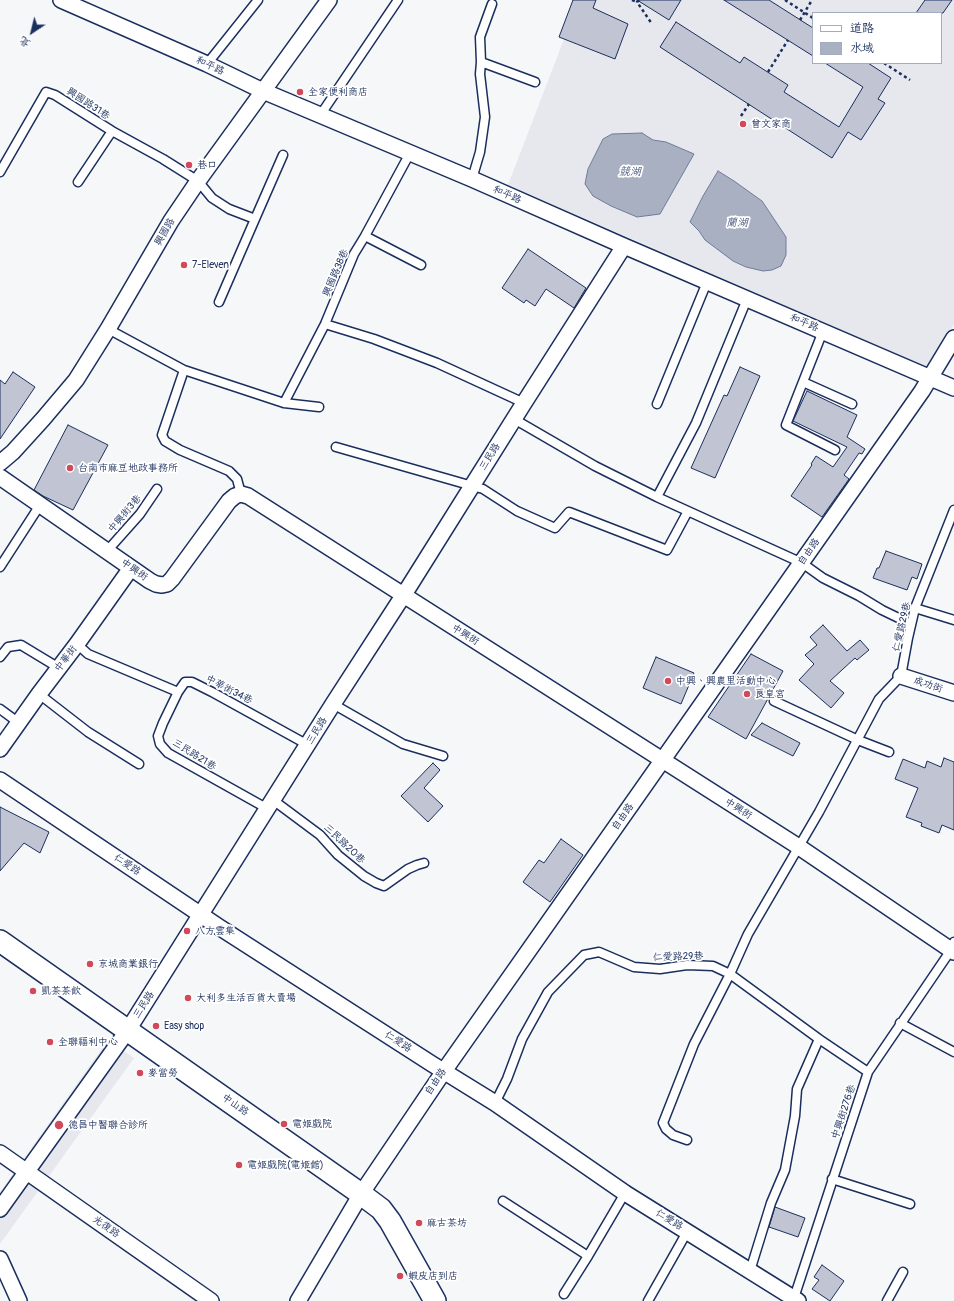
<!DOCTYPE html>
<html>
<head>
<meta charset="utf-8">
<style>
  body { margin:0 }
  #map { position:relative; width:954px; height:1301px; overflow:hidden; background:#f6f7f9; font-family:Pangolin,"LXGW WenKai TC",sans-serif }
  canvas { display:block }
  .legend { position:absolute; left:812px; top:12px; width:130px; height:52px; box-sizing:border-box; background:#fff; border:1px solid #a4acbf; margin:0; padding:5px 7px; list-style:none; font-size:12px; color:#1b2f5e }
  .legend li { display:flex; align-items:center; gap:8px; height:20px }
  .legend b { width:20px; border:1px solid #a4acbf }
  .north { position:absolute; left:12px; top:12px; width:40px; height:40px; -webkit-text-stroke:3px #fff; paint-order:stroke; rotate:215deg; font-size:11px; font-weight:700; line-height:16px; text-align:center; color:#1b2f5e }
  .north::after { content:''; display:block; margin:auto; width:14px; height:18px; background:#1b2f5e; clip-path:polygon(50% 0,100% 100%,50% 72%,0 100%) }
</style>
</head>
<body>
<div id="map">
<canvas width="954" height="1301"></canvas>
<ul class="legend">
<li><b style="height:5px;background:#fff"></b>道路</li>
<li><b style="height:11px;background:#a9b0c1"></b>水域</li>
</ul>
<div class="north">北</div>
</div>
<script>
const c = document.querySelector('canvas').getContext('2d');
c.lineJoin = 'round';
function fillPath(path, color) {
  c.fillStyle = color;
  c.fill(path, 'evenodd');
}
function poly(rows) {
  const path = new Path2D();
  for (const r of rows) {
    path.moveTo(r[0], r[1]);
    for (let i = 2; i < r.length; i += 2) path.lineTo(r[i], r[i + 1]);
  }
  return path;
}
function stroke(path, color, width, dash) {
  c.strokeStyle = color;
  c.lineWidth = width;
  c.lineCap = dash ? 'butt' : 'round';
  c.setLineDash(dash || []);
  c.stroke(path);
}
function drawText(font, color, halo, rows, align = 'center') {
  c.font = font + ' Pangolin,"LXGW WenKai TC",sans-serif';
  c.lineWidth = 3.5;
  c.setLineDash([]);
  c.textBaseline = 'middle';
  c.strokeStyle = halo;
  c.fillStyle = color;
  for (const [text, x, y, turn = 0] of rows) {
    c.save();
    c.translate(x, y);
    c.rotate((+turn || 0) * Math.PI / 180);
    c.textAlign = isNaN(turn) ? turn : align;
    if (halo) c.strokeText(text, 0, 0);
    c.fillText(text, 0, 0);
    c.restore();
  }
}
fillPath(poly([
  [579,0,954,0,954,324,929,368,508,185],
  [813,13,941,13,941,63,813,63],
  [108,1040,134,1058,0,1244,0,1192]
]), '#e6e8ee');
const water = poly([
  [642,133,653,140,666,142,694,154,660,214,637,217,611,206,593,196,585,184,588,169,603,139,612,134,642,133],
  [718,171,734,181,762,201,786,237,786,255,781,266,772,270,763,271,746,267,733,261,705,240,699,231,690,222,703,196,718,171]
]);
fillPath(water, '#a9b0c1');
stroke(water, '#707c99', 1);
const building = poly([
  [573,0,596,0,593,8,628,24,615,59,559,37,573,0],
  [637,0,681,0,669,20,637,0],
  [724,0,769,0,813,28,813,56,724,0],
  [925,0,952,0,943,13,916,13,925,0],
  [676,22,740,63,744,57,788,85,784,92,839,127,863,87,825,63,868,63,891,78,878,99,885,103,861,140,848,132,832,158,660,47,676,22],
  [528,249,586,288,574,308,546,289,535,306,526,300,524,303,502,288,528,249],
  [740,367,760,376,715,478,691,468,724,395,727,396,740,367],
  [13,372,35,387,0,439,0,380,5,384,13,372],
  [807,391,857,415,847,437,865,449,862,454,859,453,844,475,849,479,822,517,791,496,812,465,811,464,816,456,833,467,847,447,793,421,807,391],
  [68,425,108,445,73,510,43,496,34,490,68,425],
  [886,551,922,564,917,579,912,577,907,590,873,578,877,568,879,568,886,551],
  [823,625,847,651,860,640,869,650,857,660,855,658,830,681,844,693,831,708,799,680,814,664,805,655,817,645,810,637,823,625],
  [751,654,783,671,746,739,708,717,751,654],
  [656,657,694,673,681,704,643,688,656,657],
  [762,723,800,743,793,756,751,735,762,723],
  [944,758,954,762,954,830,942,825,939,833,921,826,922,823,906,817,918,788,895,779,903,759,925,768,927,761,941,767,944,758],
  [433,763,440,770,424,788,443,806,428,822,401,796,433,763],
  [0,807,49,832,40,853,24,843,0,871,0,807],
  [561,839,583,855,550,902,523,882,539,860,544,863,561,839],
  [775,1207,805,1218,798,1237,769,1227,775,1207],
  [822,1265,844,1281,830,1301,812,1289,819,1280,814,1277,822,1265]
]);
fillPath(building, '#c0c4d3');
stroke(building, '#1b2f5e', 1);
const service = poly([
  [481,62,535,82],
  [207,64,258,0],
  [321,114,398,0],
  [0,172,46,92,55,95,112,131,163,159,198,181,212,198,229,209,255,219,283,155],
  [472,179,480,152,485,117,480,74,481,62,480,37,492,4],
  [78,182,112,131],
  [365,236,421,265],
  [219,302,255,219],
  [325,324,374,339,437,363,524,403],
  [108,329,184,370,284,403,319,407],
  [823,331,786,425,835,450],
  [184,370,162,435,165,441,180,450,229,471,237,479,241,494],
  [803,382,852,404],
  [284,403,325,324,354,254,365,236,410,153],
  [657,404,707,282],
  [514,419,595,466,657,497,802,563,823,578,859,596,882,610,911,624],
  [336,447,483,489,517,511,555,528,569,512,667,550,688,511],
  [657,497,696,423,747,299],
  [107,551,140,514,157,489],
  [0,567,40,505],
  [915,608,954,620],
  [77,644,88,654,178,692],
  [0,657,8,647,21,645,59,668],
  [39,694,88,732,139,764],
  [774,701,858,740,889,752],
  [333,704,403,744,443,756],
  [0,709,19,723],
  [273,800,320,835,338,855,364,876,376,883,384,886,408,869,417,865,424,863],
  [268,809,168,753,160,744,158,736,163,723,178,692,185,682,192,682,212,692,308,745],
  [900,1023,954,1052],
  [495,1103,507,1079,522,1039,548,992,584,955,599,952,634,967,660,969,687,965,713,966,730,974,748,934,819,812,879,699,901,676,908,638,915,608,954,510],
  [687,1140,673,1135,666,1129,663,1123,694,1044,730,974,819,1039,868,1072],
  [832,1179,910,1204],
  [503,1201,588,1256],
  [750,1271,771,1203,785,1170,795,1116,797,1089,819,1039],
  [564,1294,588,1256,625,1193],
  [791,1300,794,1298,868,1072,951,950,954,942],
  [648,1301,687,1232],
  [887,1301,903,1272]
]);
const minor = poly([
  [61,0,207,64,263,91,472,179,624,246,954,388],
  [0,463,13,452,43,419,76,380,108,329,171,221,198,181,329,0],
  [0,477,150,581,156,584,162,585,167,584,172,579,229,501,235,496,241,494,248,496,799,847,954,952],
  [901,676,954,693],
  [0,749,39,694,77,644,131,568],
  [0,780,219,927,432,1064,495,1103,625,1193,798,1301],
  [0,1153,211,1301],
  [0,1209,128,1030,333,704,410,585,524,403,624,246],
  [0,1259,19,1301],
  [298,1301,361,1194,444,1071,922,391,954,338]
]);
const secondary = poly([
  [0,941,361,1194,381,1209,390,1221,435,1301]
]);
stroke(service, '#1b2f5e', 11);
stroke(minor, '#1b2f5e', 18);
stroke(secondary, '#1b2f5e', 24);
stroke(poly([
  [632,0,637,2],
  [639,0,637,2,652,24],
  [785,0,813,18],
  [800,20,812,0],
  [884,63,910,80],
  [768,72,788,40],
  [741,116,749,104]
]), '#1b2f5e', 2.5, [3, 3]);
stroke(service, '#fff', 8);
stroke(minor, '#fff', 15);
stroke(secondary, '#fff', 21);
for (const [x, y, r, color] of [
  [300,92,4,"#d1495b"],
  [743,124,4,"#d1495b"],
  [189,165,4,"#d1495b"],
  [184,265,4,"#d1495b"],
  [70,468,4,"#d1495b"],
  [668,681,4,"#d1495b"],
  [747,694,4,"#d1495b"],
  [187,931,4,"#d1495b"],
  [90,964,4,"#d1495b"],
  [33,991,4,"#d1495b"],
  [188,998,4,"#d1495b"],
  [156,1026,4,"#d1495b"],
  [50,1042,4,"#d1495b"],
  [140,1073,4,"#d1495b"],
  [284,1124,4,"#d1495b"],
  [59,1125,5,"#d1495b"],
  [239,1165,4,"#d1495b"],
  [419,1223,4,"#d1495b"],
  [400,1276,4,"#d1495b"]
]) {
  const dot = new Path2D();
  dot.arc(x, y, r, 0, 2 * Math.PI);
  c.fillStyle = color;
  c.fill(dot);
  stroke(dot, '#fff', 1.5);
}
drawText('10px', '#1b2f5e', '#fff', [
  ["和平路",210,66,25],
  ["興國路31巷",88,104,33],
  ["和平路",507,195,24],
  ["興國路",165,232,-60],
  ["興國路38巷",336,273,-67],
  ["和平路",804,323,23],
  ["三民路",490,457,-58],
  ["中興街3巷",125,514,-50],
  ["自由路",809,552,-55],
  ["中興街",134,570,35],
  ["仁愛路29巷",902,627,-77],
  ["中興街",465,635,32],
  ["中華街",66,659,-53],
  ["成功街",928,685,18],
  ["中華街34巷",229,690,27],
  ["三民路",317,731,-58],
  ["三民路21巷",194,755,32],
  ["中興街",738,809,32],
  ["自由路",623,817,-55],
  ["三民路20巷",344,844,43],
  ["仁愛路",127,865,34],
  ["仁愛路29巷",678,957,-2],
  ["三民路",144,1005,-57],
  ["仁愛路",398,1042,33],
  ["自由路",436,1082,-56],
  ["中山路",235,1105,35],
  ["中興街276巷",844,1112,-72],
  ["仁愛路",669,1220,32],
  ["光復路",106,1227,35]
]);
drawText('10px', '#1b2f5e', '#fff', [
  ["全家便利商店",308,92],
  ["曾文家商",751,124],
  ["巷口",197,165],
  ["7-Eleven",192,265],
  ["台南市麻豆地政事務所",78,468],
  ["中興、興農里活動中心",676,681],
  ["良皇宮",755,694],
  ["八方雲集",195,931],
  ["京城商業銀行",98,964],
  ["凱茶茶飲",41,991],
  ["大利多生活百貨大賣場",196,998],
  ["Easy shop",164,1026],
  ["全聯福利中心",58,1042],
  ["麥當勞",148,1073],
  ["電姬戲院",292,1124],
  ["德昌中醫聯合診所",68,1125],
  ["電姬戲院(電姬館)",247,1165],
  ["麻古茶坊",427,1223],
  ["蝦皮店到店",408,1276]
], 'left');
drawText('italic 11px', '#4d5c81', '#fff', [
  ["競湖",630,172],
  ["蘭湖",737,223]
]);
</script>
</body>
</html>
